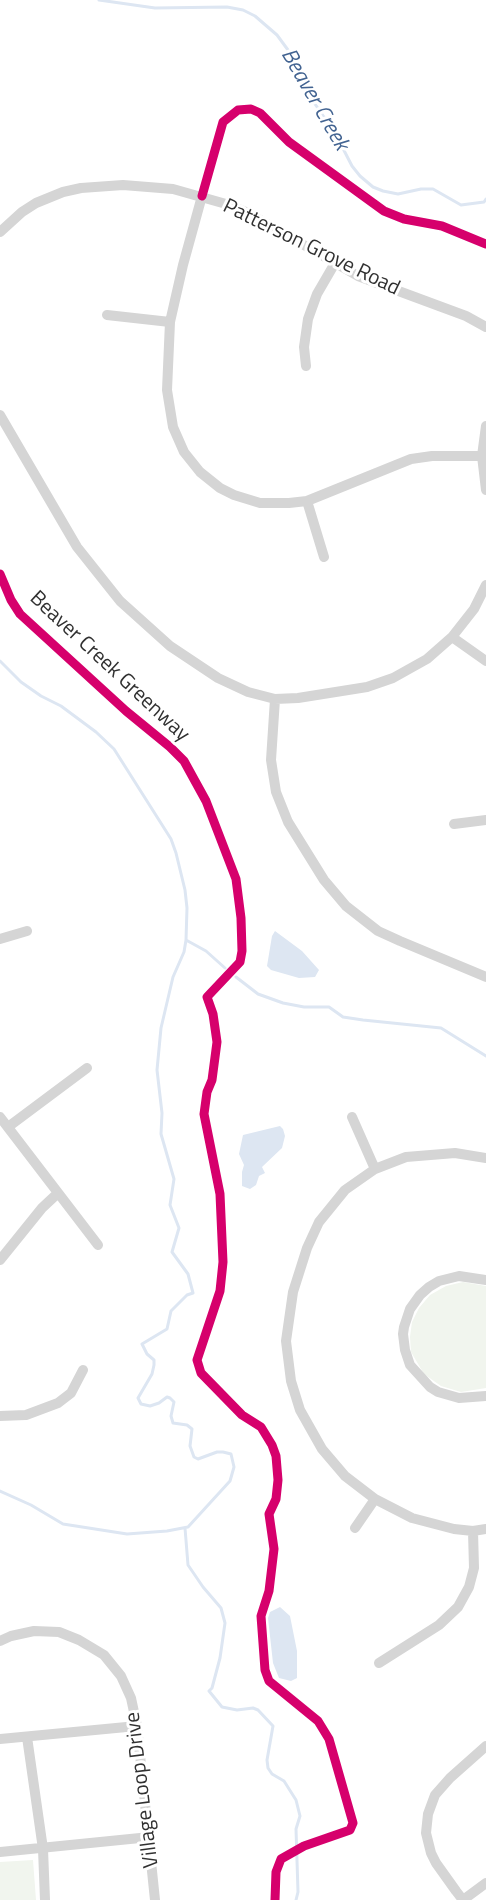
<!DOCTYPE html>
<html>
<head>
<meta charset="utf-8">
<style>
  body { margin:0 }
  canvas { display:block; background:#fff }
</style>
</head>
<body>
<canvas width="486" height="1900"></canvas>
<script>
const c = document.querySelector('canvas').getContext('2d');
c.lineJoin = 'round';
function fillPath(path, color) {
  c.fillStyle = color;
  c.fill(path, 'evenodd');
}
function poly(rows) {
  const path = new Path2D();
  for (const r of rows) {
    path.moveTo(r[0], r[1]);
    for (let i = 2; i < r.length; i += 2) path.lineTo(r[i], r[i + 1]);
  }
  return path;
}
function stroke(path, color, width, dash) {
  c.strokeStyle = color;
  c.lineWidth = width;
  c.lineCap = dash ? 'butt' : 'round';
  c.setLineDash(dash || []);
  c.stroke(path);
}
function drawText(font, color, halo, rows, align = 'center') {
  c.font = font + ' "Titillium Web",sans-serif';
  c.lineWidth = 6;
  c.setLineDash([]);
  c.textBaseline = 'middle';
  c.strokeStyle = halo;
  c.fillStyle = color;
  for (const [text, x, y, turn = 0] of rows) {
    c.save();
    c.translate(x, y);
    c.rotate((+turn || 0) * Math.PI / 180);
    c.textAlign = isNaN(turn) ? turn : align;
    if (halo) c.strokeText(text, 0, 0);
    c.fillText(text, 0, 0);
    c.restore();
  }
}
fillPath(poly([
  [463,1282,486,1286,486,1388,461,1392,441,1386,424,1374,411,1352,410,1337,412,1322,419,1308,430,1295,446,1286],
  [33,1860,36,1900,0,1900,0,1862]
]), '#f1f5ee');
fillPath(poly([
  [275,931,302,951,319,970,315,977,299,978,271,970,267,966,272,936],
  [280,1126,283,1129,285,1136,282,1148,262,1167,265,1173,259,1176,256,1185,250,1189,242,1186,242,1172,244,1165,239,1154,243,1135],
  [280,1607,290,1616,297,1651,297,1678,291,1681,279,1678,273,1663,268,1618,270,1612]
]), '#dde6f2');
stroke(poly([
  [99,0,155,8,227,7,243,10,255,16,277,35,288,50,302,74,315,104,335,133,352,166,360,176,373,187,383,191,398,194,421,189,433,189,461,205,484,202,486,199],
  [0,661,21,682,41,696,61,706,96,732,114,749,171,839,176,853,185,890,187,908,186,940,184,952,173,977,161,1028,157,1070,162,1113,161,1134,174,1179,170,1205,179,1228,172,1252,188,1274,193,1293,187,1295,171,1311,167,1329,142,1344,147,1354,154,1360,154,1365,152,1374,138,1398,141,1404,150,1406,159,1403,167,1397,170,1398,174,1402,171,1416,173,1423,187,1425,192,1429,190,1446,194,1457,198,1459,217,1452,223,1452,231,1454,234,1467,230,1481,188,1527,167,1531,127,1534,63,1524,31,1505,0,1491],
  [186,940,206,951,225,968],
  [236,977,258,994,283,1003,304,1007,329,1007,343,1017,363,1020,441,1028,486,1056],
  [185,1528,188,1565,203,1587,221,1608,225,1623,220,1658,212,1688,209,1691,222,1707,237,1710,253,1708,258,1710,273,1726,267,1760,268,1768,272,1774,284,1781,296,1800,300,1816,296,1829,298,1892,296,1900]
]), '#dde6f2', 3);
stroke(poly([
  [202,196,183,265,170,322,167,390,173,427,184,452,200,472,220,488,234,495,260,503,289,503,307,501,411,459,432,456,482,456],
  [0,232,22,212,36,203,63,192,81,188,123,185,173,189,226,204,248,213,358,276,466,316,486,327],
  [107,315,170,322],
  [306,366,304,347,308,319,317,294,335,263],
  [0,415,77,547,120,601,170,646,218,678,248,692,275,699,298,698,367,687,393,678,427,659,452,637,474,609,486,585],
  [486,426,482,456,486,490],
  [307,501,324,557],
  [452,637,486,661],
  [275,699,271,760,276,792,288,822,324,880,346,906,378,931,400,941,486,977],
  [454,824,486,820],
  [0,939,27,931],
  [0,1117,98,1245],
  [352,1117,375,1169],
  [8,1127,87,1068],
  [486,1158,455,1153,406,1157,375,1169,345,1190,319,1222,307,1248,293,1292,286,1341,291,1381,300,1410,322,1449,345,1476,375,1499,412,1518,454,1529,473,1531,486,1529],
  [0,1260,42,1208,58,1193],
  [486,1280,459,1276,439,1281,429,1287,420,1295,410,1309,404,1327,403,1334,405,1350,410,1365,430,1387,438,1392,459,1398,486,1396],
  [0,1416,26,1415,58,1403,71,1393,83,1370],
  [355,1528,375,1499],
  [0,1641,11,1636,34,1631,59,1632,79,1640,104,1655,121,1676,131,1698,137,1726,155,1900],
  [379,1663,439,1625,458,1607,469,1587,474,1568,473,1531],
  [27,1737,43,1849,45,1900],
  [0,1739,137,1726],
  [486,1746,450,1778,435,1795,428,1814,426,1833,431,1853,436,1863,456,1891,463,1900,486,1883],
  [0,1852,150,1837]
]), '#d5d5d5', 10);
stroke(poly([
  [202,196,223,122,238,110,251,109,260,113,289,142,384,211,404,219,442,226,486,244],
  [0,574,11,600,20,614,126,711,170,747,184,761,206,801,236,879,241,918,242,951,240,962,207,997,213,1014,217,1042,212,1080,207,1092,204,1114,220,1194,223,1262,220,1291,197,1360,201,1373,242,1415,261,1427,272,1445,276,1456,278,1480,276,1499,269,1514,274,1549,269,1591,261,1616,265,1670,269,1681,318,1721,329,1739,353,1823,350,1830,304,1846,281,1859,276,1872,275,1900]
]), '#d6006c', 9);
drawText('21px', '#313131', '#fff', [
  ["Patterson Grove Road",311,248,26],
  ["Beaver Creek Greenway",109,667,43],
  ["Village Loop Drive",143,1790,-97]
]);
drawText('italic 22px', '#426391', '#fff', [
  ["Beaver Creek",314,100,60]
]);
</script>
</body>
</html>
